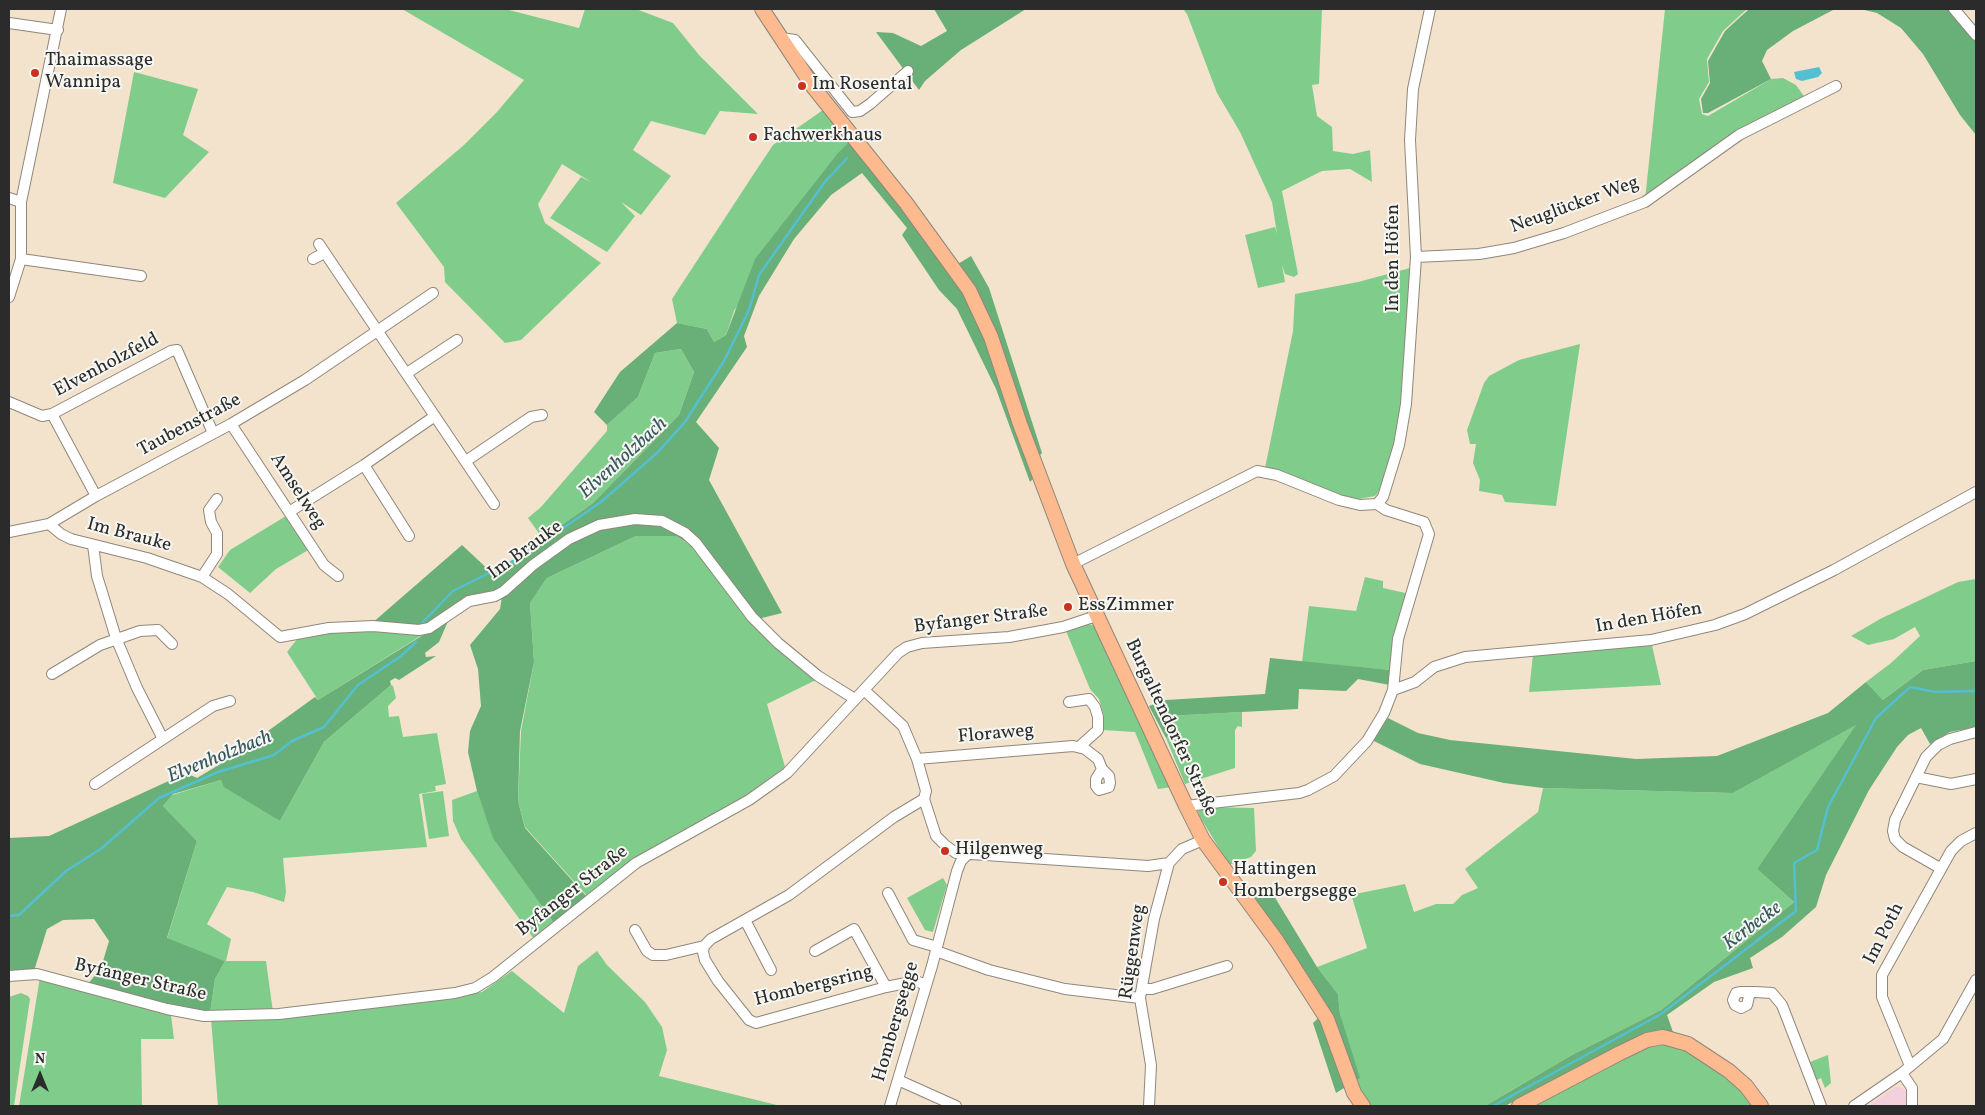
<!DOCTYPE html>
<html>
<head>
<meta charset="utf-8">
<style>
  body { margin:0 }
  #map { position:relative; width:1985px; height:1115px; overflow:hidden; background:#f3e3cc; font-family:Vollkorn,serif }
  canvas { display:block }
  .frame { position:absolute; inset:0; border:10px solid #2b2b2b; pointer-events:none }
  .north { position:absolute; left:15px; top:1050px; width:50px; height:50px; -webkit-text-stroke:4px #f6f6f2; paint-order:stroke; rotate:0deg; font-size:14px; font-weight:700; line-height:20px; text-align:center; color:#2b2b2b }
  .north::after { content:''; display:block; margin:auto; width:18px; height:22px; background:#2b2b2b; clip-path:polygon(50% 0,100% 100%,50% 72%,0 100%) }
</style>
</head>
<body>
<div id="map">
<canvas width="1985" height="1115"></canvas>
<div class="frame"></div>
<div class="north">N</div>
</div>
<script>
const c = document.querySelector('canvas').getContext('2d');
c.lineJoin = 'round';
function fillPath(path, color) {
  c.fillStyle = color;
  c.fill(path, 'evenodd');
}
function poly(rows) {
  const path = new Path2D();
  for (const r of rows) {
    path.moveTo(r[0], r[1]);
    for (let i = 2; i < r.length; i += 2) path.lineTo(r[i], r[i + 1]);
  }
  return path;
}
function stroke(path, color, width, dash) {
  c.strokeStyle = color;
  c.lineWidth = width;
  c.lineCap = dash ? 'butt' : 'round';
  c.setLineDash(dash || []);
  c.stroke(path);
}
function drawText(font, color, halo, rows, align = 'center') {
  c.font = font + ' Vollkorn,serif';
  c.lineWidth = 4;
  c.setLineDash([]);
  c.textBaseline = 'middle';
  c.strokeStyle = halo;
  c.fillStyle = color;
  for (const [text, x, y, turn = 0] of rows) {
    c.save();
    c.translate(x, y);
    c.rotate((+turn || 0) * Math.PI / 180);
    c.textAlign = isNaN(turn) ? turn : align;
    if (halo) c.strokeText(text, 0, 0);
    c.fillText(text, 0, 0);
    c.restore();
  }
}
fillPath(poly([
  [1895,1087,1900,1087,1905,1090,1908,1097,1908,1106,1868,1106]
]), '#f4cfdc');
fillPath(poly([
  [402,9,505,9,579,28,585,9,636,9,673,23,699,55,758,114,720,111,705,135,651,121,633,150,671,176,641,215,621,202,635,216,607,252,550,218,581,177,591,182,562,164,538,204,545,223,601,263,521,340,505,343,445,282,444,267,396,203,464,145,497,112,524,80],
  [1183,9,1322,9,1319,84,1312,85,1317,116,1332,127,1333,151,1353,154,1370,150,1372,182,1350,169,1322,171,1282,191,1298,274,1294,277,1285,274,1282,265,1285,282,1258,288,1245,235,1275,227,1277,234,1272,202,1240,132,1217,93,1187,14],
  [1665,9,1747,9,1723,31,1707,59,1709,82,1699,99,1702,114,1708,116,1771,79,1783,78,1796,85,1806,99,1645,200],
  [134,72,198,89,183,135,209,152,165,198,113,183],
  [823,110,851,140,734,311,726,335,714,342,707,329,677,323,672,299,755,172,773,145],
  [1410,268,1400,424,1382,488,1375,496,1359,499,1340,496,1265,468,1293,331,1295,294,1358,282],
  [1580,344,1556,506,1505,502,1502,495,1479,491,1480,480,1473,463,1476,444,1470,444,1467,430,1484,383,1489,376,1519,360],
  [681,349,694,372,679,415,593,503,543,539,528,518,541,507,607,431,607,425,638,397,655,353],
  [286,516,310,549,276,569,250,593,218,567,230,550],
  [636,536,676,536,707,556,725,584,818,679,767,704,785,767,745,796,588,897,525,827,518,801,521,731,534,662,530,603,547,578],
  [1365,577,1383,581,1383,588,1410,594,1391,670,1302,662,1309,606,1356,611],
  [1976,579,1976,661,1923,670,1883,700,1866,682,1891,663,1920,636,1915,627,1894,639,1868,645,1851,636,1880,619,1958,582],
  [1086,623,1095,626,1172,787,1158,789,1135,732,1103,730,1104,716,1099,699,1090,689,1066,631],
  [330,629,427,632,318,700,287,652,298,638],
  [1651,641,1661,685,1529,692,1533,654],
  [391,685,393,686,396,698,388,706,389,717,399,716,403,737,437,733,446,784,435,786,436,791,419,794,427,847,283,858,286,892,284,902,253,892,227,887,207,924,231,939,226,961,266,961,273,1012,210,1013,215,979,225,961,167,939,197,841,163,806,172,795,221,780,280,821,324,742],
  [1242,712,1242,727,1238,726,1235,730,1235,768,1185,784,1166,738,1168,736,1168,716],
  [1857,724,1757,869,1794,902,1661,1010,1572,1055,1485,1106,1370,1106,1363,1098,1355,1081,1340,1014,1338,994,1317,967,1367,948,1352,897,1355,894,1405,884,1414,912,1436,904,1453,904,1462,895,1478,888,1465,869,1538,812,1543,788,1733,793],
  [443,791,449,836,429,839,422,794],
  [477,791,494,838,554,923,534,939,461,839,453,821,452,800],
  [1202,807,1254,808,1256,851,1251,857,1229,865,1199,815,1198,811],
  [943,878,947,885,933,932,925,930,907,898],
  [597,951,607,965,645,1002,662,1027,667,1050,659,1076,781,1106,218,1106,211,1019,408,1002,482,992,512,971,564,1013,578,966],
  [40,977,171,1015,174,1039,141,1039,142,1106,19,1106],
  [21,993,28,996,30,999,14,1106,9,1106,9,997],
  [1663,1043,1692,1052,1720,1072,1743,1090,1754,1106,1528,1106,1645,1045],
  [1828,1055,1831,1083,1825,1088,1821,1078,1815,1081,1810,1062]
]), '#80cd8b');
fillPath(poly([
  [934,9,1026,9,961,50,925,81,919,90,876,32,893,33,921,46,947,31],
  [1749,9,1835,9,1793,31,1767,50,1762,61,1771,79,1708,113,1703,113,1701,99,1710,83,1708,61,1725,31],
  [1860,9,1953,9,1976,32,1976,135,1960,115,1923,54,1901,28,1877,13],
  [851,140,967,291,1034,478,1030,482,996,389,957,309,939,290,902,235,907,228,862,173,831,195,794,239,759,296,744,336,747,347,696,422,719,448,709,480,782,613,758,619,708,552,660,518,598,524,510,584,436,623,420,627,371,624,462,545,493,574,593,503,679,415,694,372,681,349,655,353,638,397,607,425,594,412,620,372,677,323,707,329,714,342,726,335,755,259,838,153],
  [971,256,989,288,1042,453,1034,462,992,337,953,267],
  [659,522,684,534,707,555,676,536,636,536,547,578,530,603,534,662,520,731,518,801,525,828,587,897,554,923,493,838,477,791,468,752,470,731,481,706,478,669,470,645,500,609,502,596,571,540,600,527],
  [449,619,439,642,425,653,426,657,436,656,399,680,395,678,390,681,391,685,324,742,280,821,224,787,221,780,173,794,163,806,197,841,167,938,225,961,215,979,210,1013,179,1010,88,984,101,968,109,941,94,919,63,920,47,929,34,971,9,973,9,838,49,836,186,773,197,778,232,757,315,697,318,700],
  [1270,658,1391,670,1390,685,1358,679,1346,691,1299,689,1298,709,1168,716,1168,736,1166,738,1149,706,1166,700,1265,694],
  [1976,661,1976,727,1950,732,1930,744,1921,728,1908,735,1897,747,1869,790,1826,875,1816,907,1782,937,1750,958,1753,968,1714,982,1667,1015,1673,1032,1645,1035,1505,1106,1485,1106,1572,1055,1661,1010,1794,902,1757,869,1856,725,1733,793,1543,788,1504,783,1420,764,1372,740,1388,718,1418,733,1450,740,1636,759,1717,756,1828,713,1866,682,1883,700,1923,670],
  [1268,886,1317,967,1338,994,1340,1014,1360,1078,1336,1093,1313,1023,1327,1010,1248,893]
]), '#68b077');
fillPath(poly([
  [1819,67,1822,73,1818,77,1802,81,1796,79,1794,72]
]), '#54bfd0');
stroke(poly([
  [422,623,453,591,521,557,601,502,658,452,685,422,724,361,749,310,759,275,824,183,847,158],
  [9,916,19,915,66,871,102,848,159,798,218,772,274,755,292,741,324,727,358,685,401,656,416,642],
  [1493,1106,1661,1014,1796,911,1794,863,1817,850,1828,807,1876,718,1910,687,1935,692,1976,691]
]), '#54bfd0', 2.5);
const minor = poly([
  [1954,9,1976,35],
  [9,23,58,30],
  [781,38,795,40,852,112,860,111,870,104,908,71],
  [9,198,21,202],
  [319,244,494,504],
  [1416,257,1479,254,1514,248,1564,233,1645,202,1739,135,1836,86],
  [21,259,141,276],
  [313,259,324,253],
  [9,297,21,259,21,202,61,9],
  [407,373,457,340],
  [9,402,42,416,52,414,171,351,177,350,213,433],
  [52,414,96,496],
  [231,424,324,565,338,576],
  [466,461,531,417,542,415],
  [364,465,409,536],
  [289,512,364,465,435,416],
  [49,524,61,534,71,539,147,558,202,577,228,594,280,637,329,628,373,626,419,630,429,628,469,601,495,596,504,591,533,565,569,539,599,525,635,519,662,521,685,533,696,543,752,617,778,643,818,676,855,699],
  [9,532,49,524,96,496,231,424,305,380,433,293],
  [93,545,97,576,116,638,137,688,163,739],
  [1073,564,1257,471,1277,475,1339,500,1360,505,1377,504,1383,497,1399,445,1406,404,1416,257,1410,140,1413,89,1430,9],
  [202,577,217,554,217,533,211,522,209,510,217,499],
  [52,674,100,645,140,631,158,630,172,644],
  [864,690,903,726,917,759,926,791,924,799,936,836,945,845,956,853,1148,866,1169,863,1182,849,1203,840],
  [1393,690,1415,682,1434,667,1465,657,1651,640,1715,625,1745,614,1834,570,1976,492],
  [1069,702,1089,699,1095,707,1098,717,1098,730,1079,747],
  [917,759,1073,746,1085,749,1098,759,1102,769,1096,779,1096,786,1099,790,1109,787,1110,783,1109,776,1102,769],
  [1916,777,1951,784,1976,779],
  [95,784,213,706,230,701],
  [924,799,894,817,789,895,711,939,704,946,703,952,705,960,718,981,749,1020,756,1023,886,987,916,981,926,985],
  [1186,806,1299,793,1308,790,1334,776,1367,741,1384,713,1393,690,1398,639,1429,534,1424,522,1386,510,1377,504],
  [1940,868,1903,847,1895,839,1893,831,1895,820,1926,757,1938,745,1950,739,1976,732],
  [888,893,913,940,937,947],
  [745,920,771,970],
  [635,930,647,951,653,955,666,955,704,946],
  [815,951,854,929,886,987],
  [936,951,989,970,1065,989,1140,998],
  [9,976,37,974,167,1009,204,1016,279,1014,455,993,475,988,493,977,636,863,749,800,787,773,898,653,907,647,922,643,1009,637,1063,627,1096,616],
  [1143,989,1152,989,1227,966],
  [1750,992,1747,1005,1741,1008,1735,1005,1733,1000,1736,993,1741,992,1755,992,1772,993,1782,1005,1821,1106],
  [1910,1066,1882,997,1882,975,1951,851,1961,841,1976,833],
  [1902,1073,1912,1088,1912,1106],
  [898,1080,956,1106],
  [890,1106,932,966,957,871,961,861,967,855],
  [1149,1106,1151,1065,1140,998,1154,919,1169,863],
  [1854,1106,1902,1073,1943,1039,1976,980]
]);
const major = poly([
  [762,9,814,88,906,203,969,290,991,337,1020,424,1073,564,1186,806,1203,840,1277,941,1327,1019,1354,1093,1363,1106],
  [1519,1106,1620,1053,1647,1040,1663,1037,1688,1044,1729,1071,1746,1086,1761,1106]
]);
stroke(minor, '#8f877c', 12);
stroke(major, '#8f877c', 16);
stroke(minor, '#fff', 10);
stroke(major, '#fcba8e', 14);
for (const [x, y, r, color] of [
  [35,73,5,"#c8321e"],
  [802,86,5,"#c8321e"],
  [753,137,5,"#c8321e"],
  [1068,607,5,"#c8321e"],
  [945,851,5,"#c8321e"],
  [1223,882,5,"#c8321e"]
]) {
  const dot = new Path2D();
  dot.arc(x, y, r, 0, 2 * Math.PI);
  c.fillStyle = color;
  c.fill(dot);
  stroke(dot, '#f6f6f2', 2);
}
drawText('19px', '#2b2b2b', '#f6f6f2', [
  ["Thaimassage",45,62],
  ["Wannipa",45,84],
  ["Im Rosental",812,86],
  ["Fachwerkhaus",763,137],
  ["EssZimmer",1078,607],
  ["Hilgenweg",955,851],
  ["Hattingen",1233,871],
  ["Hombergsegge",1233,893]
], 'left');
drawText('19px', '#2b2b2b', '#f6f6f2', [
  ["Neuglücker Weg",1575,206,-20],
  ["In den Höfen",1395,258,-90],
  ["Elvenholzfeld",107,366,-28],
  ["Taubenstraße",190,426,-28],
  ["Amselweg",297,492,57],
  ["Im Brauke",129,536,15],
  ["Im Brauke",526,551,-36],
  ["In den Höfen",1649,619,-10],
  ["Byfanger Straße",981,620,-7],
  ["Burgaltendorfer Straße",1170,728,65],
  ["Floraweg",996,735,-5],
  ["Byfanger Straße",573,892,-38],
  ["Im Poth",1885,934,-63],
  ["Rüggenweg",1134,952,-82],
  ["Byfanger Straße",140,981,13],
  ["Hombergsring",814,987,-14],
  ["Hombergsegge",897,1022,-74]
]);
drawText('italic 20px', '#37575d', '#f6f6f2', [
  ["Elvenholzbach",624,459,-42],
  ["Elvenholzbach",220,758,-22],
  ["Kerbecke",1753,927,-37]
]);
</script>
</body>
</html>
